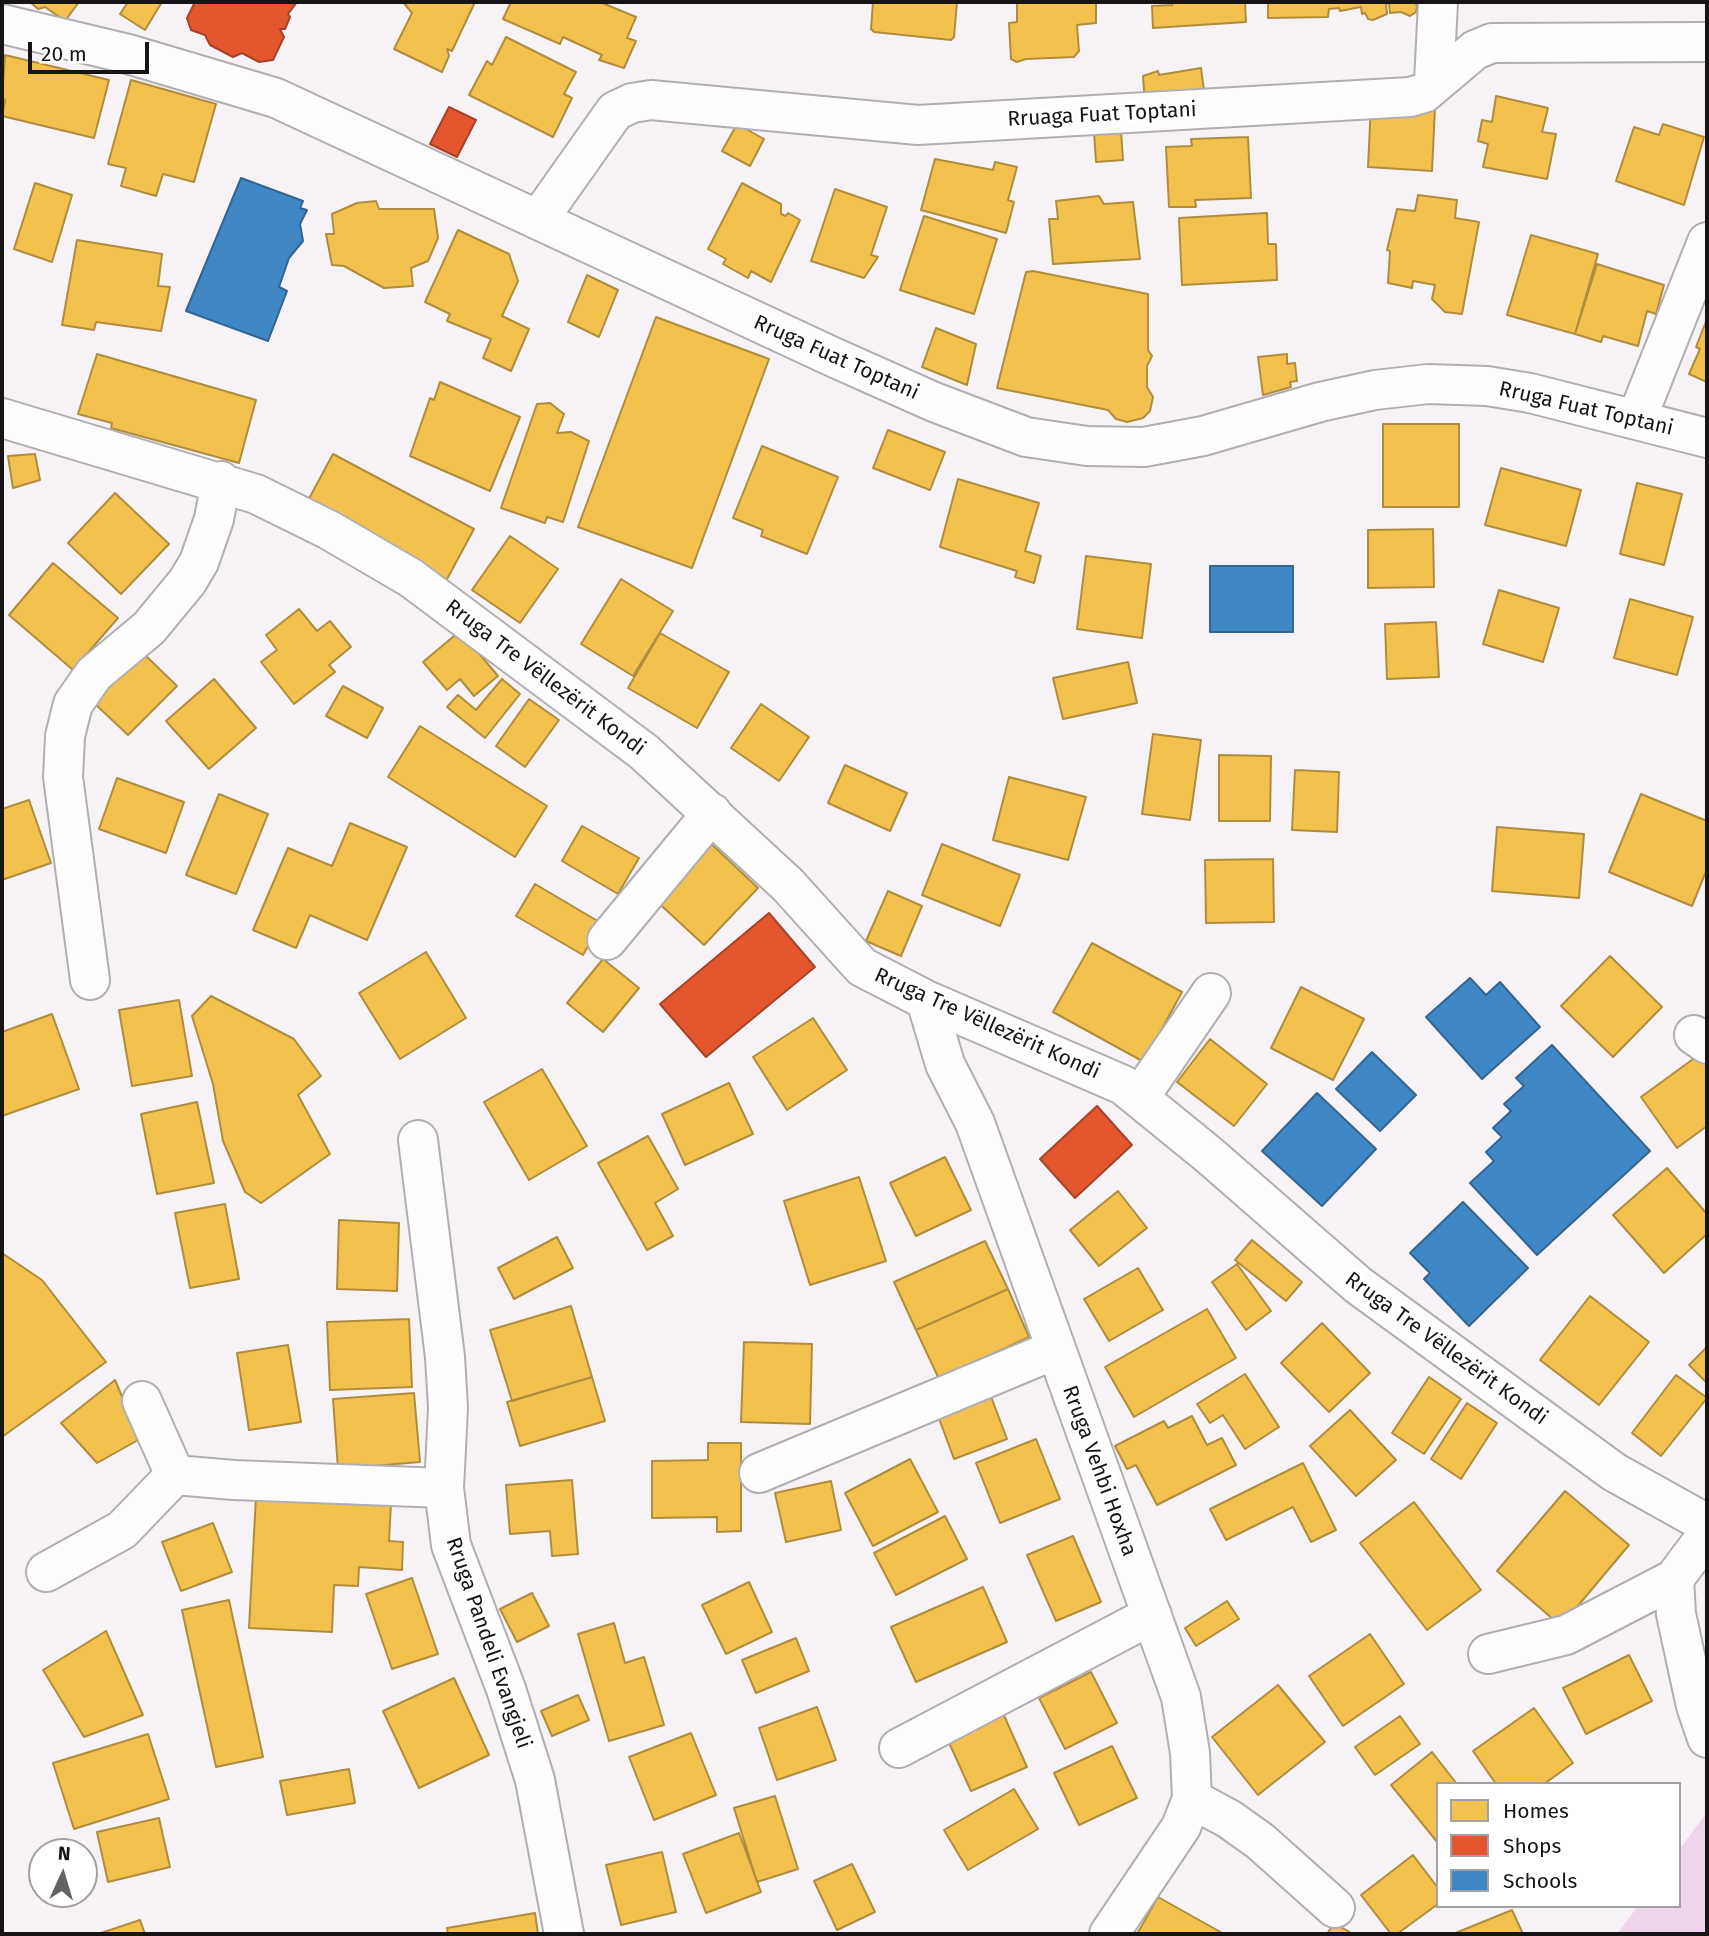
<!DOCTYPE html>
<html>
<head>
<meta charset="utf-8">
<style>
  body { margin:0 }
  #map { position:relative; width:1709px; height:1936px; overflow:hidden; background:#f7f2f6; font-family:"Fira Sans",sans-serif }
  canvas { display:block }
  .frame { position:absolute; inset:0; border:4px solid #171416; pointer-events:none }
  .legend { position:absolute; left:1436px; top:1782px; width:245px; height:126px; box-sizing:border-box; background:#fff; border:2px solid #a2a1a2; margin:0; padding:9px 12px; list-style:none; font-size:21px; color:#171416 }
  .legend li { display:flex; align-items:center; gap:14px; height:35px }
  .legend b { width:35px; border:2px solid #a2a1a2 }
  .north { position:absolute; left:28px; top:1838px; width:70px; height:70px; box-sizing:border-box; background:#fff; border:2px solid #a2a1a2; border-radius:50%; rotate:4deg; font-size:19px; font-weight:700; line-height:28px; text-align:center; color:#171416 }
  .north::after { content:''; display:block; margin:auto; width:24px; height:32px; background:#656264; clip-path:polygon(50% 0,100% 100%,50% 72%,0 100%) }
  .scale { position:absolute; left:28px; top:42px; width:121px; height:32px; box-sizing:border-box; border:4px solid #171416; border-top:0; padding-left:9px; font-size:21px; line-height:24px; white-space:nowrap; color:#171416; -webkit-text-stroke:5px #fff; paint-order:stroke }
</style>
</head>
<body>
<div id="map">
<canvas width="1709" height="1936"></canvas>
<div class="frame"></div>
<ul class="legend">
<li><b style="height:19px;background:#f2c14e"></b>Homes</li>
<li><b style="height:19px;background:#e4572e"></b>Shops</li>
<li><b style="height:19px;background:#3f88c5"></b>Schools</li>
</ul>
<div class="north">N</div>
<div class="scale">20 m</div>
</div>
<script>
const c = document.querySelector('canvas').getContext('2d');
c.lineJoin = 'round';
function fillPath(path, color) {
  c.fillStyle = color;
  c.fill(path, 'evenodd');
}
function poly(rows) {
  const path = new Path2D();
  for (const r of rows) {
    path.moveTo(r[0], r[1]);
    for (let i = 2; i < r.length; i += 2) path.lineTo(r[i], r[i + 1]);
  }
  return path;
}
function stroke(path, color, width, dash) {
  c.strokeStyle = color;
  c.lineWidth = width;
  c.lineCap = dash ? 'butt' : 'round';
  c.setLineDash(dash || []);
  c.stroke(path);
}
function drawText(font, color, halo, rows, align = 'center') {
  c.font = font + ' "Fira Sans",sans-serif';
  c.lineWidth = 7;
  c.setLineDash([]);
  c.textBaseline = 'middle';
  c.strokeStyle = halo;
  c.fillStyle = color;
  for (const [text, x, y, turn = 0] of rows) {
    c.save();
    c.translate(x, y);
    c.rotate((+turn || 0) * Math.PI / 180);
    c.textAlign = isNaN(turn) ? turn : align;
    if (halo) c.strokeText(text, 0, 0);
    c.fillText(text, 0, 0);
    c.restore();
  }
}
fillPath(poly([
  [1707,1812,1707,1934,1617,1934,1638,1906,1679,1906,1679,1850]
]), '#eed5ec');
const homes = poly([
  [30,2,79,2,65,21,45,7,38,9,30,2],
  [128,2,162,2,145,30,120,14,128,2],
  [403,2,475,2,452,51,447,49,449,56,442,72,394,49,412,13,403,2],
  [511,2,600,2,636,17,627,38,636,41,624,68,599,60,602,55,563,37,560,44,503,19,511,2],
  [873,2,957,2,954,37,951,40,874,32,871,29,873,2],
  [1017,2,1096,2,1096,23,1077,25,1079,51,1074,57,1026,59,1017,62,1011,59,1009,23,1017,22,1017,2],
  [1172,2,1245,2,1246,22,1153,28,1152,6,1172,5,1172,2],
  [1268,2,1415,2,1417,6,1416,12,1410,16,1401,12,1390,13,1389,3,1386,4,1387,14,1373,20,1368,19,1365,13,1362,14,1361,7,1340,11,1339,8,1329,9,1328,17,1268,18,1268,2],
  [506,37,576,72,564,94,572,98,553,137,469,95,487,61,492,65,506,37],
  [5,55,109,80,94,138,2,116,5,100,2,99,5,55],
  [1201,68,1205,98,1145,104,1143,76,1158,71,1159,75,1201,68],
  [131,80,216,104,194,182,163,174,156,196,121,186,126,168,108,164,131,80],
  [1496,96,1548,108,1542,132,1556,134,1547,179,1483,167,1488,144,1478,141,1482,120,1492,122,1496,96],
  [1371,104,1435,108,1432,171,1368,167,1371,104],
  [737,124,764,139,750,166,722,151,737,124],
  [1663,124,1704,137,1684,205,1616,181,1634,127,1659,135,1663,124],
  [1121,131,1123,160,1096,162,1094,132,1121,131],
  [1248,137,1251,198,1195,200,1196,207,1169,207,1166,147,1192,146,1191,139,1248,137],
  [935,159,993,170,995,162,1017,167,1008,200,1014,202,1006,233,921,210,935,159],
  [35,183,72,195,52,262,14,249,35,183],
  [742,183,781,204,781,214,786,216,788,213,800,220,771,282,751,271,748,278,723,264,726,259,708,249,742,183],
  [835,189,887,207,871,255,878,257,864,278,811,261,835,189],
  [1418,195,1457,200,1455,218,1479,222,1462,314,1445,312,1432,299,1435,285,1413,281,1412,288,1388,283,1390,251,1387,250,1397,209,1415,211,1418,195],
  [1099,196,1104,204,1133,202,1140,259,1053,264,1049,219,1058,219,1056,201,1099,196],
  [376,201,379,209,434,209,438,238,428,261,411,268,413,286,384,288,344,266,332,265,326,234,334,234,332,214,357,203,376,201],
  [1267,213,1268,244,1276,244,1277,280,1182,285,1179,218,1267,213],
  [924,216,997,239,974,314,900,290,924,216],
  [458,230,509,254,518,281,502,316,529,329,511,371,483,358,491,339,447,321,450,314,425,302,458,230],
  [1531,235,1598,254,1575,334,1507,315,1531,235],
  [77,240,162,254,158,286,170,287,161,331,96,322,94,330,62,325,77,240],
  [1597,264,1664,285,1656,314,1647,311,1638,346,1603,336,1601,342,1575,334,1597,264],
  [1033,271,1148,294,1148,350,1152,356,1147,366,1147,387,1153,397,1150,411,1143,418,1127,422,1116,419,1108,410,997,388,1026,272,1033,271],
  [587,275,618,290,599,337,568,322,587,275],
  [656,317,769,359,692,568,578,527,656,317],
  [1707,319,1707,382,1689,374,1700,349,1696,347,1707,319],
  [936,328,976,344,967,385,922,367,936,328],
  [97,354,256,400,239,463,111,428,112,423,78,414,97,354],
  [1287,354,1287,364,1295,363,1297,381,1290,382,1291,387,1263,395,1258,357,1287,354],
  [440,382,520,417,490,491,410,456,430,398,434,400,440,382],
  [550,403,564,414,557,433,571,432,589,441,563,522,547,517,545,523,501,508,537,404,550,403],
  [1383,424,1459,424,1459,507,1383,507,1383,424],
  [888,430,945,452,930,490,873,468,888,430],
  [762,446,838,477,807,554,761,536,763,530,733,518,762,446],
  [35,454,40,480,13,488,8,456,35,454],
  [333,454,474,529,446,581,305,506,333,454],
  [1501,468,1581,490,1566,546,1485,525,1501,468],
  [958,479,1039,503,1025,551,1041,556,1034,583,1015,577,1017,571,940,547,958,479],
  [1637,483,1682,494,1664,565,1620,554,1637,483],
  [115,493,169,544,121,594,68,543,115,493],
  [1433,529,1434,587,1368,588,1368,530,1433,529],
  [510,536,558,569,520,623,472,590,510,536],
  [1086,556,1151,564,1142,638,1077,629,1086,556],
  [53,563,118,618,73,670,9,615,53,563],
  [621,579,673,611,633,676,581,644,621,579],
  [1499,590,1559,608,1543,662,1483,644,1499,590],
  [1630,599,1693,617,1677,675,1614,658,1630,599],
  [299,609,317,631,330,621,351,647,329,665,335,672,294,704,261,662,277,650,266,635,299,609],
  [1436,622,1439,677,1387,679,1385,624,1436,622],
  [460,631,498,676,474,696,460,679,447,690,423,662,460,631],
  [660,633,729,672,697,728,628,688,660,633],
  [143,653,177,686,128,735,94,703,143,653],
  [1128,662,1137,703,1063,719,1053,678,1128,662],
  [214,679,256,728,209,769,166,721,214,679],
  [502,679,520,694,485,738,447,707,458,695,476,710,502,679],
  [343,686,383,708,367,738,326,716,343,686],
  [529,699,559,720,525,767,496,746,529,699],
  [761,704,809,737,779,781,731,748,761,704],
  [420,726,547,806,515,857,388,777,420,726],
  [1153,734,1201,740,1190,820,1142,814,1153,734],
  [1219,755,1271,756,1270,821,1219,821,1219,755],
  [845,765,907,793,890,831,828,803,845,765],
  [1295,770,1339,772,1337,832,1292,830,1295,770],
  [1009,777,1086,797,1068,860,993,840,1009,777],
  [117,778,184,802,166,853,99,829,117,778],
  [219,794,268,814,236,894,186,875,219,794],
  [1641,794,1707,821,1707,869,1692,906,1609,872,1641,794],
  [29,800,51,863,2,880,2,809,29,800],
  [350,823,407,847,367,940,310,915,296,948,253,930,288,848,332,866,350,823],
  [582,826,639,858,618,894,562,861,582,826],
  [1497,827,1584,834,1579,898,1492,891,1497,827],
  [705,838,758,888,704,945,651,896,705,838],
  [942,844,1020,875,1000,926,922,895,942,844],
  [1273,859,1274,922,1206,923,1205,860,1273,859],
  [535,884,601,923,583,955,516,916,535,884],
  [888,891,922,906,901,956,866,941,888,891],
  [1092,943,1182,992,1144,1062,1053,1012,1092,943],
  [426,952,466,1018,400,1059,359,993,426,952],
  [1610,956,1662,1007,1613,1057,1561,1006,1610,956],
  [603,959,639,988,603,1032,567,1003,603,959],
  [1301,987,1364,1019,1333,1080,1271,1048,1301,987],
  [211,996,294,1039,321,1076,298,1095,330,1154,261,1203,245,1192,223,1141,213,1084,192,1016,211,996],
  [179,1000,192,1076,132,1086,119,1010,179,1000],
  [52,1014,79,1089,2,1116,2,1032,52,1014],
  [813,1018,847,1070,787,1110,753,1057,813,1018],
  [1210,1039,1267,1084,1234,1126,1177,1082,1210,1039],
  [1700,1054,1707,1064,1707,1126,1677,1148,1641,1097,1700,1054],
  [542,1069,587,1146,529,1180,484,1102,542,1069],
  [729,1083,753,1134,685,1165,662,1114,729,1083],
  [197,1102,214,1183,157,1194,141,1114,197,1102],
  [648,1136,678,1189,655,1203,673,1236,647,1250,598,1163,648,1136],
  [945,1157,971,1210,916,1236,890,1183,945,1157],
  [1667,1168,1707,1214,1707,1234,1664,1273,1613,1215,1667,1168],
  [859,1177,886,1261,810,1285,784,1201,859,1177],
  [1118,1191,1147,1228,1099,1266,1070,1230,1118,1191],
  [225,1204,239,1279,190,1288,175,1213,225,1204],
  [339,1220,399,1223,397,1291,337,1289,339,1220],
  [557,1237,573,1268,514,1299,498,1268,557,1237],
  [1252,1240,1302,1282,1286,1301,1235,1260,1252,1240],
  [985,1241,1008,1289,916,1330,894,1282,985,1241],
  [2,1253,42,1280,106,1362,2,1437,2,1253],
  [1237,1264,1271,1311,1246,1330,1212,1282,1237,1264],
  [1138,1268,1163,1310,1109,1341,1084,1299,1138,1268],
  [1008,1289,1029,1337,939,1379,916,1330,1008,1289],
  [1590,1296,1649,1342,1599,1405,1540,1360,1590,1296],
  [571,1306,592,1377,512,1401,490,1330,571,1306],
  [1207,1309,1236,1358,1134,1417,1105,1367,1207,1309],
  [409,1319,412,1387,330,1390,327,1322,409,1319],
  [1322,1323,1370,1373,1329,1412,1281,1363,1322,1323],
  [744,1342,812,1344,810,1424,741,1422,744,1342],
  [288,1345,301,1422,249,1430,237,1353,288,1345],
  [1707,1347,1707,1383,1689,1365,1707,1347],
  [1245,1374,1279,1427,1245,1449,1223,1415,1210,1423,1197,1404,1245,1374],
  [1676,1375,1707,1398,1661,1456,1632,1433,1676,1375],
  [592,1377,605,1421,520,1446,507,1402,592,1377],
  [1429,1377,1461,1399,1424,1454,1392,1433,1429,1377],
  [115,1380,140,1439,97,1463,61,1423,115,1380],
  [414,1393,420,1462,338,1469,333,1399,414,1393],
  [990,1394,1007,1439,954,1459,937,1413,990,1394],
  [1467,1403,1497,1423,1461,1479,1431,1459,1467,1403],
  [1350,1410,1396,1460,1356,1496,1310,1446,1350,1410],
  [1192,1416,1207,1445,1222,1438,1236,1465,1157,1505,1136,1465,1127,1469,1115,1446,1164,1421,1168,1428,1192,1416],
  [1036,1439,1060,1499,1000,1523,976,1463,1036,1439],
  [708,1443,741,1443,741,1531,717,1532,717,1517,652,1518,652,1461,708,1460,708,1443],
  [910,1459,938,1512,873,1546,845,1493,910,1459],
  [1303,1463,1336,1530,1311,1542,1293,1507,1226,1540,1210,1509,1303,1463],
  [572,1480,578,1554,552,1556,550,1531,510,1534,506,1485,572,1480],
  [831,1481,841,1530,786,1542,775,1493,831,1481],
  [1565,1491,1629,1545,1561,1626,1497,1571,1565,1491],
  [256,1496,391,1503,389,1541,403,1542,402,1570,359,1567,358,1586,334,1585,332,1632,249,1628,256,1496],
  [1414,1502,1481,1590,1427,1630,1360,1543,1414,1502],
  [945,1516,967,1559,896,1595,874,1553,945,1516],
  [213,1523,232,1572,181,1591,162,1542,213,1523],
  [1073,1536,1101,1602,1056,1621,1027,1555,1073,1536],
  [412,1578,438,1654,392,1669,366,1594,412,1578],
  [749,1582,772,1632,726,1654,702,1605,749,1582],
  [983,1587,1007,1642,916,1682,891,1627,983,1587],
  [532,1593,549,1626,517,1642,500,1609,532,1593],
  [229,1600,263,1757,216,1767,182,1610,229,1600],
  [1227,1601,1239,1619,1196,1646,1185,1628,1227,1601],
  [614,1623,625,1663,644,1657,664,1725,609,1741,578,1634,614,1623],
  [106,1631,143,1715,84,1737,43,1670,106,1631],
  [1370,1634,1404,1684,1343,1726,1309,1676,1370,1634],
  [796,1638,809,1671,756,1693,742,1660,796,1638],
  [1629,1655,1652,1701,1586,1734,1563,1688,1629,1655],
  [1091,1672,1117,1723,1065,1749,1039,1698,1091,1672],
  [454,1678,489,1755,419,1788,383,1711,454,1678],
  [1278,1685,1325,1742,1258,1795,1212,1737,1278,1685],
  [578,1695,589,1720,552,1736,541,1711,578,1695],
  [817,1707,836,1760,777,1780,759,1728,817,1707],
  [1534,1708,1573,1763,1544,1784,1496,1784,1473,1751,1534,1708],
  [1002,1711,1027,1767,971,1791,946,1736,1002,1711],
  [1400,1716,1420,1744,1375,1775,1355,1747,1400,1716],
  [691,1733,716,1795,654,1820,629,1757,691,1733],
  [148,1734,169,1799,74,1829,53,1763,148,1734],
  [1112,1746,1137,1798,1079,1825,1054,1773,1112,1746],
  [1432,1752,1457,1784,1438,1784,1438,1843,1391,1785,1432,1752],
  [349,1769,355,1803,287,1815,280,1781,349,1769],
  [1014,1789,1038,1829,968,1870,944,1830,1014,1789],
  [775,1796,798,1869,757,1882,734,1808,775,1796],
  [159,1818,170,1867,108,1882,97,1832,159,1818],
  [739,1833,761,1892,706,1913,683,1854,739,1833],
  [662,1852,676,1912,621,1925,606,1865,662,1852],
  [1413,1855,1438,1888,1438,1904,1397,1934,1391,1934,1361,1895,1413,1855],
  [852,1864,875,1912,837,1930,814,1881,852,1864],
  [1158,1897,1224,1934,1137,1934,1158,1897],
  [1512,1910,1523,1934,1453,1934,1512,1910],
  [535,1913,538,1934,448,1934,447,1928,535,1913],
  [140,1920,145,1934,98,1934,140,1920],
  [1334,1923,1353,1934,1327,1934,1334,1923]
]);
fillPath(homes, '#f2c14e');
stroke(homes, '#b08d3d', 2);
const shops = poly([
  [297,2,288,14,290,17,285,29,280,29,284,37,273,60,259,62,242,53,233,57,210,45,205,35,191,30,187,18,195,2,297,2],
  [449,107,476,120,457,157,430,144,449,107],
  [769,913,815,967,706,1057,660,1004,769,913],
  [1097,1106,1132,1145,1075,1198,1040,1159,1097,1106]
]);
fillPath(shops, '#e4572e');
stroke(shops, '#a64327', 2);
const schools = poly([
  [241,178,303,201,300,208,307,210,300,224,303,241,289,258,279,287,287,291,268,341,186,311,241,178],
  [1210,566,1293,566,1293,632,1210,632,1210,566],
  [1470,978,1486,995,1500,982,1540,1027,1482,1079,1426,1017,1470,978],
  [1552,1045,1650,1151,1537,1255,1470,1183,1494,1161,1486,1152,1502,1137,1493,1128,1511,1111,1504,1104,1524,1086,1516,1078,1552,1045],
  [1372,1052,1416,1095,1380,1131,1336,1089,1372,1052],
  [1317,1093,1376,1149,1322,1206,1262,1151,1317,1093],
  [1463,1202,1528,1268,1469,1326,1424,1279,1430,1273,1410,1253,1463,1202]
]);
fillPath(schools, '#3f88c5');
stroke(schools, '#336590', 2);
const minor = poly([
  [2,24,128,54,276,98,833,357,934,402,1026,437,1087,446,1144,447,1203,436,1320,402,1375,390,1428,384,1487,386,1530,393,1707,438],
  [1434,82,1438,2],
  [538,220,615,111,632,103,651,100,918,125,1410,97,1424,93,1475,50,1492,43,1707,42],
  [2,418,256,494,329,530,411,578,644,752,788,885,862,967,926,1000,1123,1085,1209,1155,1358,1285,1614,1472,1707,1524],
  [1637,418,1707,242],
  [607,940,712,813],
  [90,980,63,777,65,736,73,704,94,674,149,628,187,582,199,562,214,519,221,481],
  [926,1000,945,1064,975,1123,1181,1697,1190,1753,1192,1799,1181,1827,1109,1934],
  [1694,1035,1707,1044],
  [1139,1098,1211,993],
  [418,1140,445,1357,448,1408,444,1488,451,1545,506,1689,535,1780,564,1934],
  [142,1401,175,1475],
  [759,1473,1054,1350],
  [175,1475,234,1480,444,1488],
  [46,1572,122,1530,175,1475],
  [1674,1579,1676,1614,1696,1706,1707,1738],
  [1488,1654,1566,1635,1674,1579,1707,1535],
  [899,1748,1152,1615],
  [1192,1799,1229,1819,1260,1841,1335,1908]
]);
stroke(minor, '#b1aeb1', 42);
stroke(minor, '#fefdfe', 38);
drawText('21px', '#171416', '#fff', [
  ["Rruaga Fuat Toptani",1102,115,-3],
  ["Rruga Fuat Toptani",836,358,24],
  ["Rruga Fuat Toptani",1586,409,13],
  ["Rruga Tre Vëllezërit Kondi",545,678,37],
  ["Rruga Tre Vëllezërit Kondi",987,1024,24],
  ["Rruga Tre Vëllezërit Kondi",1446,1349,36],
  ["Rruga Vehbi Hoxha",1099,1471,70],
  ["Rruga Pandeli Evangjeli",488,1643,71]
]);
</script>
</body>
</html>
